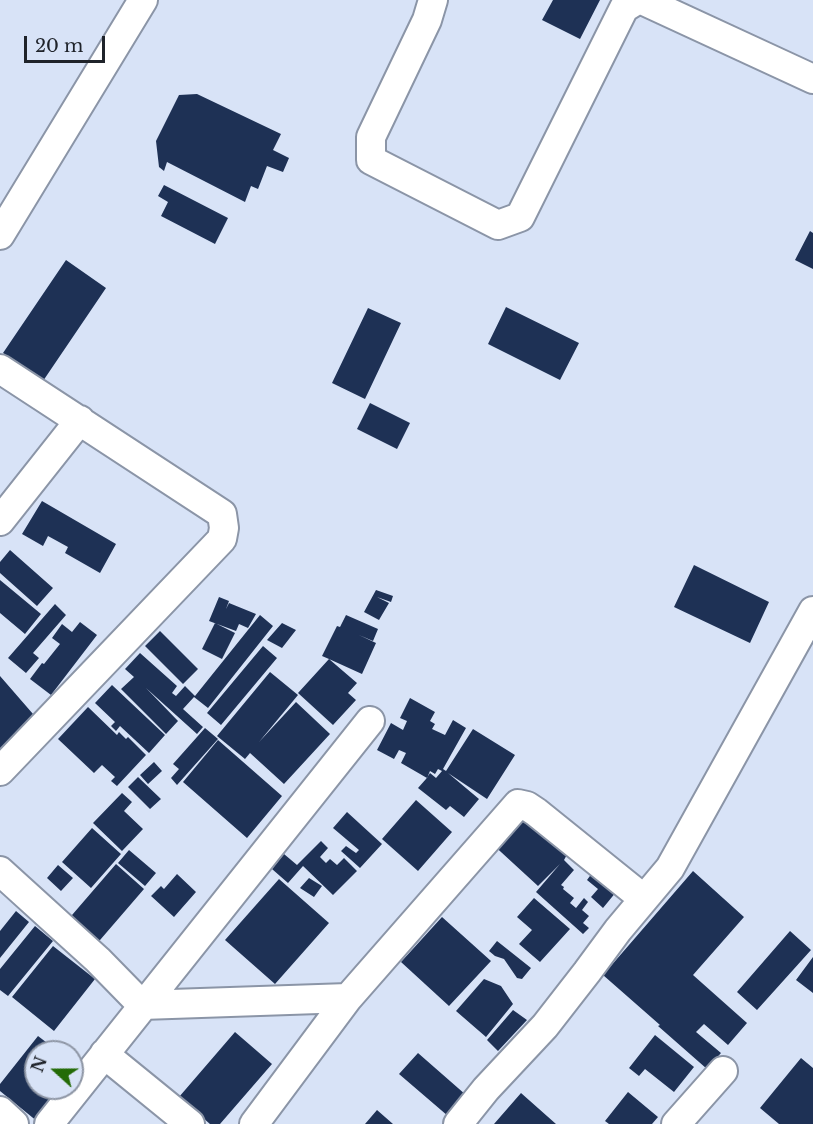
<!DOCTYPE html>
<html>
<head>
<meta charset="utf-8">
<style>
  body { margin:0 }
  #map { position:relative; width:813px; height:1124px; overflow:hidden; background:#d8e3f7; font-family:"Libre Baskerville",serif }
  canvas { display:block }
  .north { position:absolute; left:24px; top:1040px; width:60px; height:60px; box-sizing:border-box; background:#d8e3f7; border:2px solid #8e96a5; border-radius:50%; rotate:291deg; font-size:16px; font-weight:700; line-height:24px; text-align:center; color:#1f232a }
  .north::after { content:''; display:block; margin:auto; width:21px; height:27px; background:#246b07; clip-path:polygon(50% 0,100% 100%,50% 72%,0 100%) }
  .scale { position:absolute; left:24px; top:36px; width:81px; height:27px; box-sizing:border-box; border:3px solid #1f232a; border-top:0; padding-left:8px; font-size:18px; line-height:21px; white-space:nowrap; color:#1f232a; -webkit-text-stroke:4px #d8e3f7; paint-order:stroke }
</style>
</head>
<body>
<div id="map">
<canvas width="813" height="1124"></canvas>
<div class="north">N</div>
<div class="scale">20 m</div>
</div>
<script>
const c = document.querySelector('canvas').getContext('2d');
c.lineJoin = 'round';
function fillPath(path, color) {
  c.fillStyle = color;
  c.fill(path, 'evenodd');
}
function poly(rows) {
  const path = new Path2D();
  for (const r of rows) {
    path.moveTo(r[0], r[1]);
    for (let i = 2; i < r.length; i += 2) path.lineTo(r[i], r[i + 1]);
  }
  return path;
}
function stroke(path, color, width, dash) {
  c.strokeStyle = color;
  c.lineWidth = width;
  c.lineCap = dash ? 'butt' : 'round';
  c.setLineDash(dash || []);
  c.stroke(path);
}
fillPath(poly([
  [553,0,600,0,580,39,542,20],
  [197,94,281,134,273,150,289,158,283,172,267,166,258,189,251,186,245,202,167,162,164,171,159,167,156,141,179,95],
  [164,185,228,218,215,244,161,216,168,202,158,196],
  [810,231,813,233,813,269,795,260],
  [66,260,106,288,43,381,3,353],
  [506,307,579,343,560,380,488,344],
  [368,308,401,323,365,399,332,383],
  [370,403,410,423,397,449,357,429],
  [42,501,116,544,100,573,65,553,68,547,48,536,43,546,22,534],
  [10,550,53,588,37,606,0,573,0,562],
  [694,565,769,602,750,643,674,607],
  [0,580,41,614,25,634,0,613],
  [376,590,393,596,391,602,377,597,389,603,379,620,364,612],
  [219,597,229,601,226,609,229,603,256,614,248,628,239,624,236,631,209,621],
  [55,604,66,615,33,653,39,658,26,673,8,658],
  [260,615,273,626,208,708,194,697,183,709,203,727,197,734,146,688,178,721,166,734,121,689,134,677,125,669,140,653,177,686,172,693,176,696,185,686,195,696],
  [346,615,378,629,373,641,359,635,376,643,362,674,329,659,357,683,348,693,356,700,333,725,298,693,329,659,322,656,337,626,340,627],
  [80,622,97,635,51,695,30,679,42,663,44,664,60,644,52,638,62,624,72,632],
  [215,623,235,633,222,659,202,649],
  [282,623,296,630,282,648,267,640],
  [160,631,198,669,183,684,145,646],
  [263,646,277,658,221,725,207,713],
  [270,672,298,695,259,742,296,702,330,734,284,784,250,753,245,759,217,736],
  [0,676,33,714,0,756],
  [112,685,165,735,149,753,120,726,116,731,111,726,115,722,95,703],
  [410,698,435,712,430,721,435,724,432,729,445,735,453,720,466,728,443,769,446,771,473,729,515,755,487,799,448,773,479,799,464,817,450,806,446,810,418,788,426,779,430,773,436,778,442,771,438,769,435,774,430,771,427,778,401,763,406,753,399,750,394,759,377,750,391,723,403,730,407,721,400,718],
  [88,707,117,735,119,732,126,739,128,737,146,755,117,786,111,781,115,777,102,765,94,773,58,739],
  [205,728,218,739,177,785,171,778,179,769,173,764],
  [218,740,282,796,247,838,183,782],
  [154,762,162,771,148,784,140,775],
  [138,777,161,799,150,809,128,787],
  [122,793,132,802,124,811,143,829,122,851,93,823],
  [416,800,452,832,418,871,382,839],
  [520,807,569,851,564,860,574,870,561,885,564,887,563,889,574,898,570,903,576,908,584,898,588,902,582,910,589,916,583,923,589,928,583,934,536,892,560,864,538,886,489,841],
  [347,812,382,844,360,868,341,851,346,846,356,853,359,850,333,828],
  [92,828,121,854,91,888,62,862],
  [321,841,328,848,320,857,326,863,330,859,337,865,344,858,357,871,333,895,303,866,288,883,272,869,284,854,297,865],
  [129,850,156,873,145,886,118,863],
  [116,864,144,889,94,947,66,922],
  [58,865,73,878,61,891,47,878],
  [598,865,621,886,603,908,591,897,598,889,587,880],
  [693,871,744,917,693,975,747,1023,728,1045,704,1024,696,1032,721,1053,707,1069,658,1026,660,1025,603,975],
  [177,874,196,892,174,917,151,896,161,886,164,889],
  [309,878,322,886,314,897,300,888],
  [279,879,329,923,275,984,225,940],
  [534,898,570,929,540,962,519,944,532,930,517,917],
  [16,911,29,922,0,958,0,931],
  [442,917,491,961,449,1006,401,962],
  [35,926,53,941,8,996,0,990,0,969],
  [790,931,811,950,757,1010,737,992],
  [497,941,531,968,522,979,517,978,504,959,495,956,489,951],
  [53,946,95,979,54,1031,12,997],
  [813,957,813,993,796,980],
  [484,979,501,986,513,1004,486,1037,456,1011],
  [513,1010,527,1020,498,1051,487,1040],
  [235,1032,272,1064,220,1124,210,1124,179,1097],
  [655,1035,694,1067,674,1092,645,1069,639,1076,629,1068],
  [38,1036,59,1052,36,1052,36,1088,65,1088,38,1122,0,1091,0,1084],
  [418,1053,466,1095,448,1116,399,1074],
  [801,1058,813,1068,813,1124,779,1124,760,1108],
  [628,1092,658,1117,652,1124,609,1124,605,1121],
  [521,1093,556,1124,494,1124],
  [377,1110,393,1124,365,1124]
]), '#1e3155');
const minor = poly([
  [433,0,427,20,371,137,371,160,498,225,520,217,624,8,637,0],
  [642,0,813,79],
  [0,235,143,0],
  [0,369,222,514,224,528,222,539,0,771],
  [0,521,80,420],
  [0,871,98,960,142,1005,348,998],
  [104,1054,190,1124],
  [0,1111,14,1124],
  [49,1124,370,721],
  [254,1124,348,998,518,804,527,806,536,812,644,899],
  [458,1124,486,1089,545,1026,587,972,618,930,670,868,813,611],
  [676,1124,723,1071]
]);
stroke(minor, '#8b95a7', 32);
stroke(minor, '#fff', 28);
</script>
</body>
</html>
